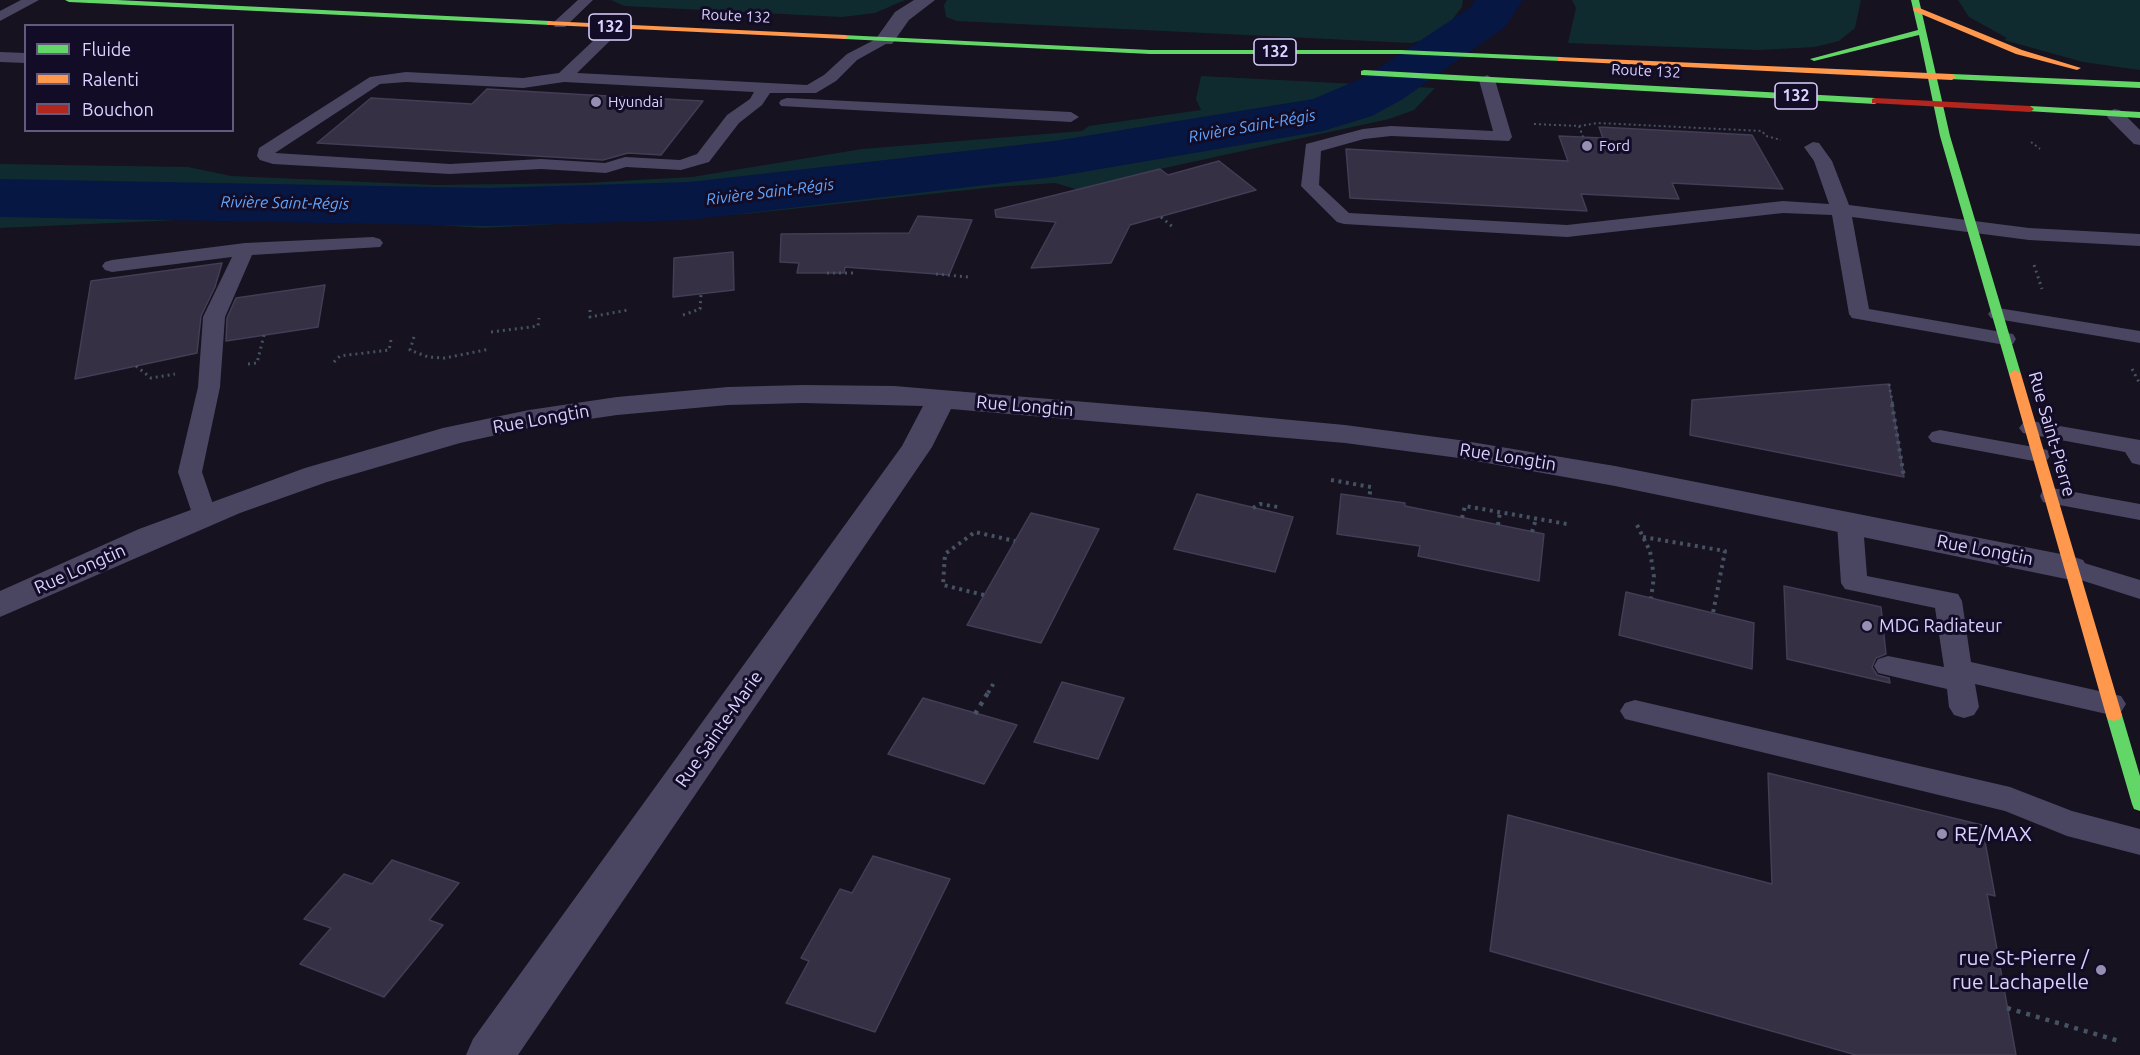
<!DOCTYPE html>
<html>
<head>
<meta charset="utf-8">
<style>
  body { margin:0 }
  #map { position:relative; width:2140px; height:1055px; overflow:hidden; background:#161220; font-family:Ubuntu,sans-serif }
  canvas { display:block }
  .legend { position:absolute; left:24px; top:24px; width:210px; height:108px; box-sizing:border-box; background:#130c26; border:2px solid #635b7d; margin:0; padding:8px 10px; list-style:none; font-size:18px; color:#dbd2ff }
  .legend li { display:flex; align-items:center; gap:12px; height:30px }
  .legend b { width:30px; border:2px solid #635b7d }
</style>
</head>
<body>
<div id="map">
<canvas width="2140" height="1055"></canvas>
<ul class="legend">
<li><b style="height:8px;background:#63d668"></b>Fluide</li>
<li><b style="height:8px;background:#ff974d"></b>Ralenti</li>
<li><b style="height:8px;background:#b3261e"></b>Bouchon</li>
</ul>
</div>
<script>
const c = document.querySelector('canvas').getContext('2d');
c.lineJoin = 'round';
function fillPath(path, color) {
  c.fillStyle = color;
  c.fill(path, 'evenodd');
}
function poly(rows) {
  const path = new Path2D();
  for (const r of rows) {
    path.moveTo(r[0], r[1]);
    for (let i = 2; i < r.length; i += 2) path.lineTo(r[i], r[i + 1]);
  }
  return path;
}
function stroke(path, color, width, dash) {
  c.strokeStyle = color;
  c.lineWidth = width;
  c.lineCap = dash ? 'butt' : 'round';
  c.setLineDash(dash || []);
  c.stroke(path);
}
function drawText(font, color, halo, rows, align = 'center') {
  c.font = font + ' Ubuntu,sans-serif';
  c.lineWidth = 6;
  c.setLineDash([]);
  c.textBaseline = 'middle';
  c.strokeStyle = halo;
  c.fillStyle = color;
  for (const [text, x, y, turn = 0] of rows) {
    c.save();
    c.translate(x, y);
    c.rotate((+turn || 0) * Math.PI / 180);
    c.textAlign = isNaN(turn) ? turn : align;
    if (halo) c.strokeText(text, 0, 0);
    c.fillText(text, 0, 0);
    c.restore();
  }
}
fillPath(poly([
  [611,0,905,0,875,13,842,17,624,6],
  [947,0,1463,0,1462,7,1448,25,1423,40,1411,43,957,21,946,17,944,5],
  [1572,0,1861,0,1855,28,1839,41,1815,47,1759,50,1568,43,1576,8],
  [1958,0,2140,0,2140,70,2083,62,2004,40,2007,38,1969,17],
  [1201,76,1435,88,1414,110,1389,119,1160,169,1079,190,1055,183,995,187,745,214,483,228,290,215,0,228,0,164,188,167,231,176,435,185,585,183,692,177,862,149,1082,131,1089,126,1201,110,1196,99]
]), '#102b2f');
fillPath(poly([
  [1475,0,1523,0,1505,27,1403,99,1372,116,1323,131,1054,177,689,220,488,226,0,217,0,179,488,188,689,182,1054,141,1313,99,1365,77,1471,7,1475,0]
]), '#071743');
const building = poly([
  [487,89,589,95,703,101,661,155,628,153,603,160,317,143,371,98,472,104,487,89],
  [1599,127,1752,135,1783,189,1672,183,1679,199,1581,194,1587,211,1350,198,1346,149,1568,161,1559,136,1603,138,1599,127],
  [1219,161,1256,190,1130,225,1111,263,1031,268,1056,222,996,217,995,210,1160,169,1168,175,1219,161],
  [918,216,972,220,949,275,845,267,844,273,797,273,799,263,780,262,781,234,909,233,918,216],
  [733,252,734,290,673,297,674,258,733,252],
  [222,263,215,287,201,316,197,353,75,379,91,281,222,263],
  [325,285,318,327,226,341,227,318,236,298,325,285],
  [1889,384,1904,477,1690,435,1692,400,1889,384],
  [1197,494,1293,517,1275,572,1174,549,1197,494],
  [1341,494,1405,503,1405,506,1544,534,1539,581,1418,556,1420,546,1337,534,1341,494],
  [1031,513,1099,529,1041,643,967,625,1031,513],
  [1784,586,1881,607,1886,654,1876,658,1872,667,1877,675,1889,678,1890,683,1787,659,1784,586],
  [1626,592,1754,623,1752,669,1619,635,1626,592],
  [1062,682,1124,698,1098,759,1034,742,1062,682],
  [923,698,1017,725,984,784,888,754,923,698],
  [1768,773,1982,825,1995,896,1987,894,2016,1055,1856,1055,1490,951,1508,815,1772,884,1768,773],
  [873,856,950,879,875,1032,786,1003,809,961,801,958,840,889,852,893,873,856],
  [392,860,459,883,429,920,443,925,384,997,300,964,331,928,304,919,344,874,372,884,392,860]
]);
fillPath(building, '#353043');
stroke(building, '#433d55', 1.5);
stroke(poly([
  [1534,124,1579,126,1583,137],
  [1579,126,1598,123,1762,131,1766,136,1781,140],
  [2031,142,2040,149]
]), '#445263', 2, [2, 3]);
stroke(poly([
  [1161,217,1174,228],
  [2034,265,2042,289],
  [827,273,855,273],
  [936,274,968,277],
  [590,310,590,317,628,310],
  [683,315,700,309,701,294],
  [491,332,538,326,539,318],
  [414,337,410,350,428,357,445,358,490,349],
  [334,362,340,356,389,350,391,340],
  [248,364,257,363,264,335],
  [136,366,151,378,175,374],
  [2132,369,2140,384],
  [1889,384,1893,406]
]), '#445263', 3, [2, 4]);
stroke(poly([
  [1892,404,1904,477],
  [1331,480,1371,487,1369,498],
  [1253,508,1260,504,1278,507],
  [1462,518,1465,506,1567,524],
  [1498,525,1500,512],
  [1637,525,1650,551,1654,577,1651,598],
  [1532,532,1536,519],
  [1643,537,1725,551,1713,613],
  [984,595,943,585,945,554,975,532,1015,541],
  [988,693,995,681]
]), '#445263', 4, [3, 4.5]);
stroke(poly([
  [975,714,989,691],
  [2007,1008,2119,1041]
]), '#445263', 4.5, [4, 6]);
fillPath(poly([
  [21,0,39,0,0,21,0,11,21,0],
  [578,0,593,0,565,27,555,27,553,24,555,21,578,0],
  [616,23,623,27,621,30,577,73,807,85,824,75,847,54,880,37,885,35,893,40,857,60,836,81,816,93,770,93,762,105,739,123,709,162,681,170,626,167,606,173,541,169,450,174,273,164,260,160,257,156,259,148,370,77,406,72,523,78,559,73,611,24,616,23],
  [406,82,523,88,564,82,754,92,750,99,727,115,697,154,680,160,625,157,605,163,541,159,450,164,275,153,380,84,406,82],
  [0,52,26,53,26,63,0,62,0,52],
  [1487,75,1495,80,1512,137,1509,141,1391,136,1364,139,1321,151,1319,185,1349,213,1567,225,1783,201,1829,204,1814,161,1804,147,1813,142,1819,143,1832,161,1849,205,2029,228,2140,234,2140,246,2029,240,1852,217,1869,309,2013,334,2016,339,2013,344,2005,345,1852,318,1849,314,1832,215,1783,213,1567,237,1344,224,1337,222,1301,186,1306,144,1363,129,1391,126,1493,131,1479,80,1487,75],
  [787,98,1071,112,1079,117,1071,122,781,106,779,103,781,100,787,98],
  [2114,109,2120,110,2140,130,2140,145,2134,144,2108,118,2106,114,2114,109],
  [373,237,380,239,383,243,380,247,252,255,225,317,220,387,202,472,217,516,213,522,204,524,195,522,178,472,198,387,203,317,232,257,112,272,105,270,102,266,105,262,112,260,245,243,373,237],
  [1998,308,2140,331,2140,343,1991,318,1988,314,1991,310,1998,308],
  [2031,421,2140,440,2140,465,2132,463,2125,452,2023,433,2019,428,2023,423,2031,421],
  [1940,430,2039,448,2047,450,2051,455,2047,460,2039,462,1932,442,1928,437,1932,432,1940,430],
  [2052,488,2140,504,2140,520,2043,502,2040,496,2043,490,2052,488],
  [1850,516,1859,518,1863,524,1867,576,1958,594,1962,601,1971,662,2121,696,2126,704,2121,712,2111,715,1975,684,1979,707,1974,715,1964,718,1954,715,1949,707,1947,689,1878,673,1874,666,1878,659,1888,656,1944,667,1935,608,1845,589,1841,583,1837,524,1841,518,1850,516],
  [2071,559,2140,580,2140,599,2062,574,2058,568,2062,562,2071,559],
  [1635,700,2010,787,2072,811,2140,829,2140,855,2067,836,2005,811,1625,719,1620,711,1625,703,1635,700]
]), '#4a4662');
fillPath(poly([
  [914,0,935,0,909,20,892,44,878,44,875,40,895,12,914,0],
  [803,385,894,386,1206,412,1345,425,1459,440,1615,466,2071,556,2083,560,2088,568,2083,576,2071,580,1615,486,1459,458,1345,443,951,409,932,447,518,1055,466,1055,473,1039,902,446,923,406,803,403,728,405,617,415,529,428,460,443,327,482,240,513,0,617,0,591,139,529,305,468,443,428,529,410,617,397,728,387,803,385]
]), '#4a4662');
fillPath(poly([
  [65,0,117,0,550,21,554,23,550,25,69,2,65,0],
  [1911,0,1919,0,1950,136,2021,374,2019,376,2015,378,2009,374,1940,136,1919,35,1814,61,1810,59,1918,30,1911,0],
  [842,35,1150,50,1401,50,1561,57,1565,59,1561,61,1401,54,1150,54,845,39,841,37,842,35],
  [1364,70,1875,98,1879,101,1875,104,1361,75,1361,71,1364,70],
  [1952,74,2140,82,2140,88,1949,79,1948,77,1952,74],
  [2030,106,2140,112,2140,118,2027,111,2026,109,2030,106],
  [2114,709,2120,711,2122,715,2140,776,2140,811,2134,809,2132,804,2106,715,2108,711,2114,709]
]), '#63d668');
fillPath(poly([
  [1917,7,2022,50,2081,68,2077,70,2016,54,1914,11,1913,9,1917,7],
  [547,21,845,35,849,37,845,39,550,25,547,25,547,21],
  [1558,57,1952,74,1956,77,1952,80,1561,61,1558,61,1558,57],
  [2015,370,2021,374,2122,715,2120,719,2114,721,2108,719,2106,715,2009,374,2015,370]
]), '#ff974d');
fillPath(poly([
  [1875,98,2030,106,2034,109,2030,112,1872,103,1872,99,1875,98]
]), '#b3261e');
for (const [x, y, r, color] of [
  [596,102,6,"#968fb1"],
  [1587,146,6,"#968fb1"],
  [1867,626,6,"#968fb1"],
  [1942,834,6,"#968fb1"],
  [2101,970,6,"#968fb1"]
]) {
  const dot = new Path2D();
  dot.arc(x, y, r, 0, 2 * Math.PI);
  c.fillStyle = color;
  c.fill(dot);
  stroke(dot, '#130c26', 2);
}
drawText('15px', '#dbd2ff', '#130c26', [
  ["Route 132",736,16,3],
  ["Route 132",1646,71,3]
]);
drawText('15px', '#dbd2ff', '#130c26', [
  ["Hyundai",608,102],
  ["Ford",1599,146]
], 'left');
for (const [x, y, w] of [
  [610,27,42],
  [1275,52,42],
  [1796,96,42]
]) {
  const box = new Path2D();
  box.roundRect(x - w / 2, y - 13, w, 26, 4.5);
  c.fillStyle = '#130c26';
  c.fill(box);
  stroke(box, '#dbd2ff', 1.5);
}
drawText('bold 16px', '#dbd2ff', null, [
  ["132",610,27],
  ["132",1275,52],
  ["132",1796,96]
]);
drawText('italic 16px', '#60a6ff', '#130c26', [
  ["Rivière Saint-Régis",1252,126,-10],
  ["Rivière Saint-Régis",770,192,-7],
  ["Rivière Saint-Régis",285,203,1]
]);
drawText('18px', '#dbd2ff', '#130c26', [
  ["Rue Longtin",1025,406,5],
  ["Rue Longtin",541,419,-10],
  ["Rue Saint-Pierre",2052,434,74],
  ["Rue Longtin",1508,457,9],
  ["Rue Longtin",1985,550,11],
  ["Rue Longtin",80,569,-24],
  ["Rue Sainte-Marie",719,729,-55]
]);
drawText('18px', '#dbd2ff', '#130c26', [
  ["MDG Radiateur",1879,626]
], 'left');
drawText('21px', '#dbd2ff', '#130c26', [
  ["RE/MAX",1954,834],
  ["rue St-Pierre /",2089,958,"right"],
  ["rue Lachapelle",2089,982,"right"]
], 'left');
</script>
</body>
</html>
